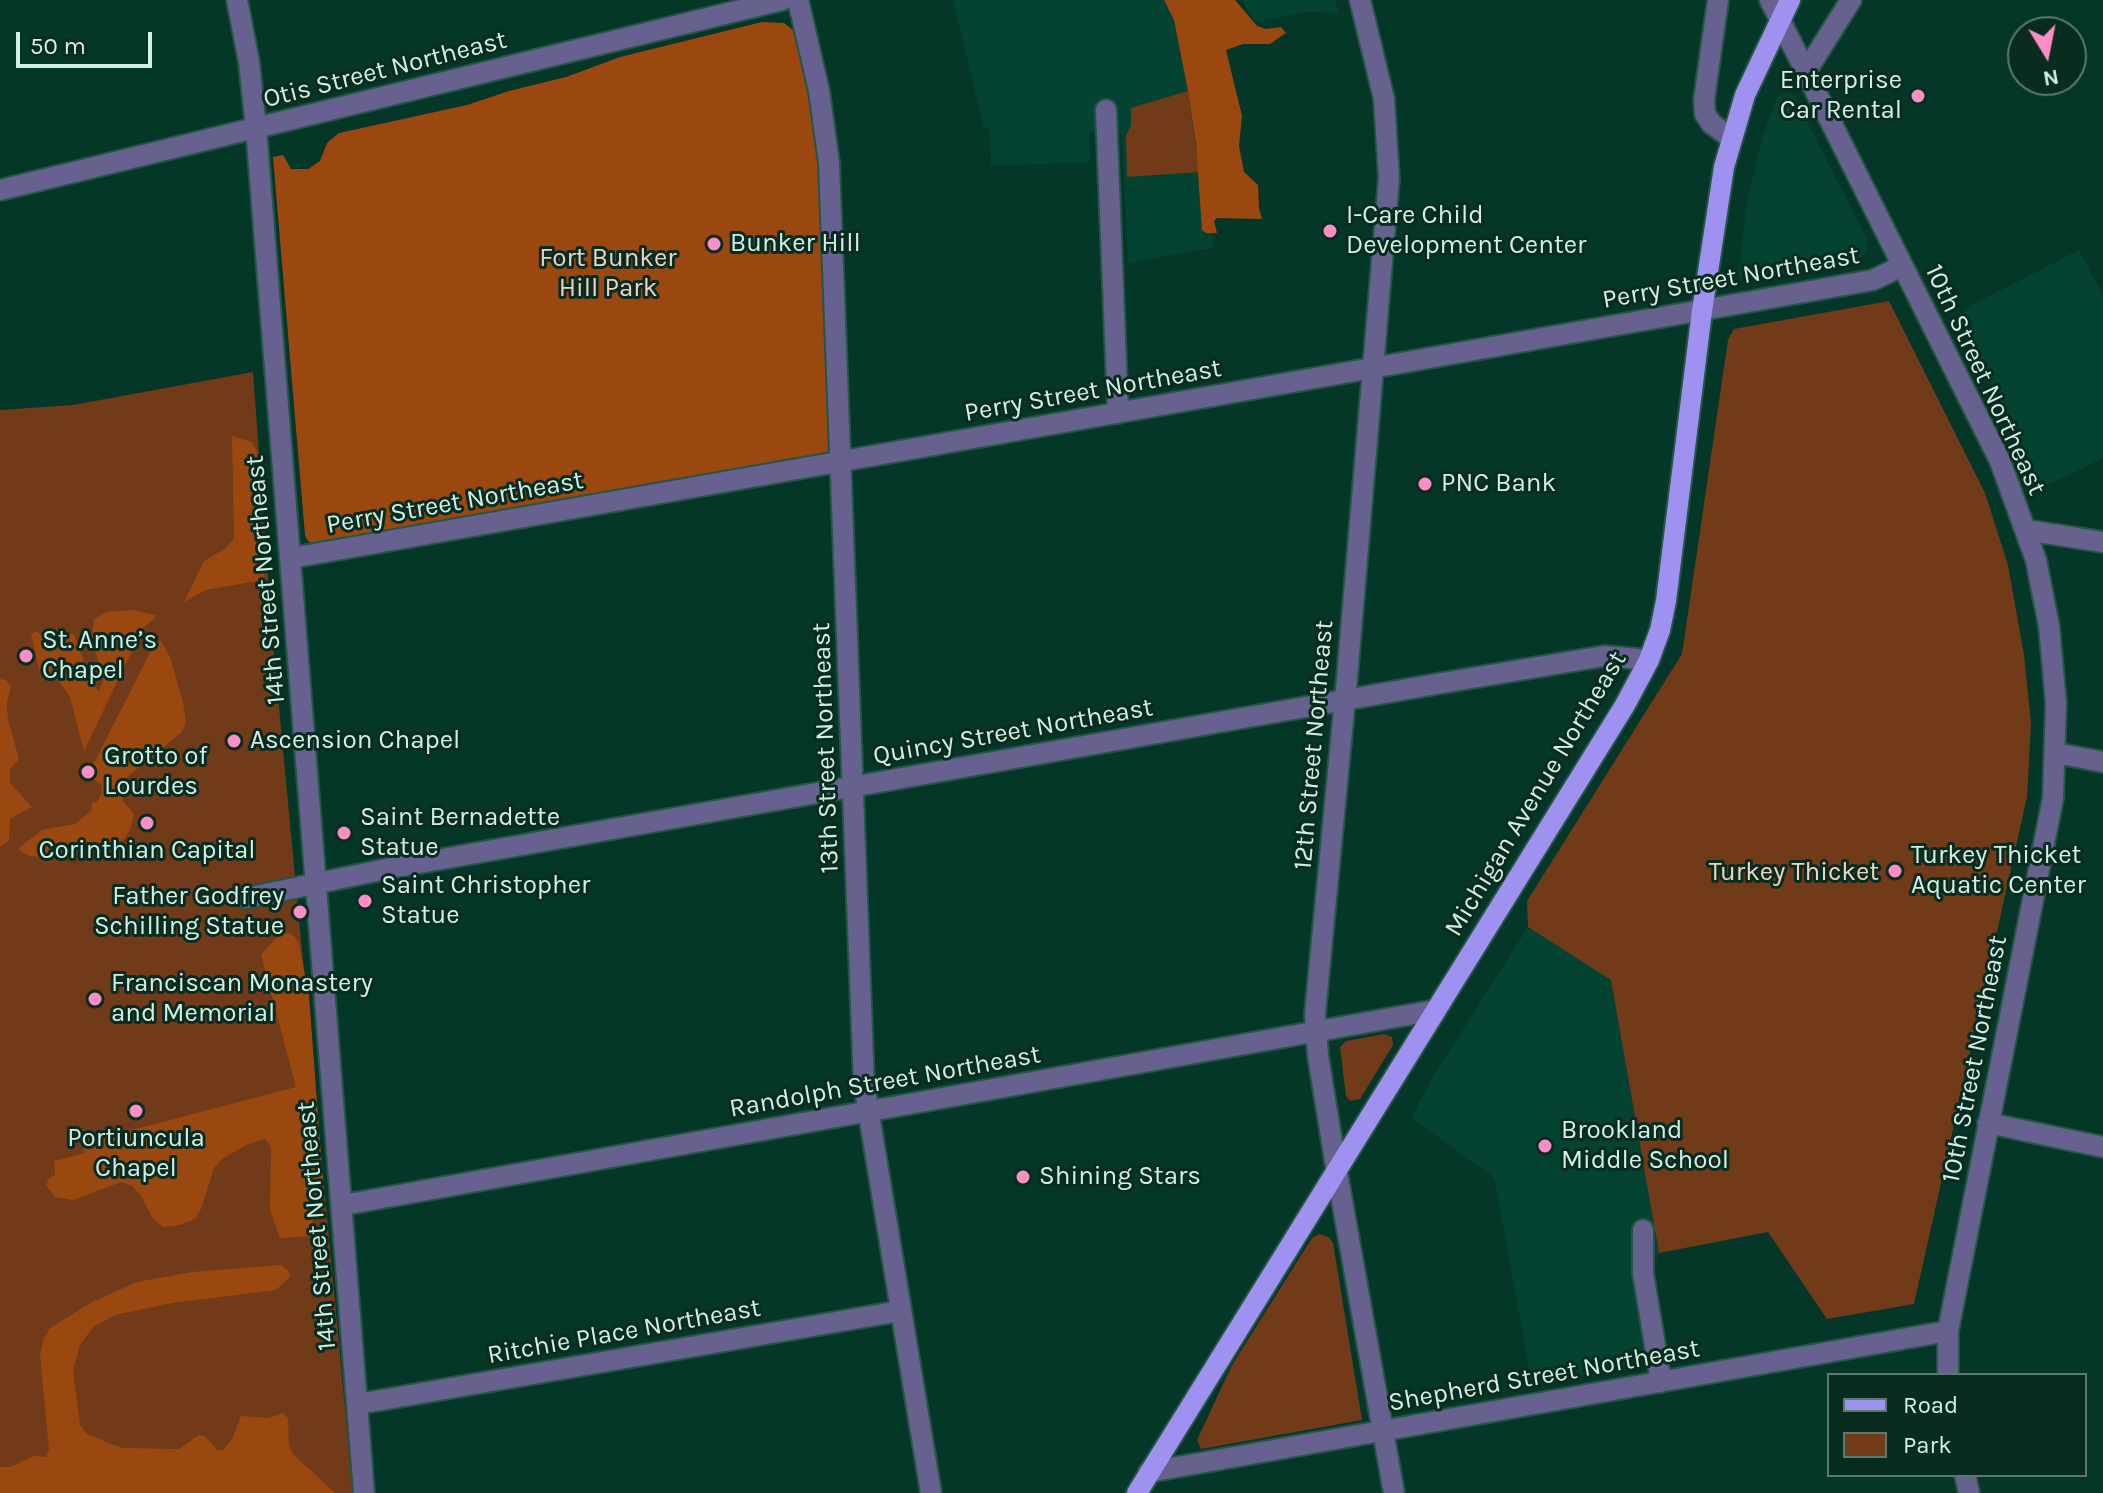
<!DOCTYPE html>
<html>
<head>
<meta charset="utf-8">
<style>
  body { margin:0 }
  #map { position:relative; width:2103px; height:1493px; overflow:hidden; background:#043728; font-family:Karla,sans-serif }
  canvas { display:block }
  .legend { position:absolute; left:1827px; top:1373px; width:260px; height:104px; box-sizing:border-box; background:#0a2b20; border:2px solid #5a7a6e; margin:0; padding:10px 14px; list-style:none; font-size:24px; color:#d1f0e3 }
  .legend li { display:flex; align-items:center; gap:16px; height:40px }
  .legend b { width:40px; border:2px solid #5a7a6e }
  .north { position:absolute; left:2007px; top:16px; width:80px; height:80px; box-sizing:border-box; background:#0a2b20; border:2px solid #5a7a6e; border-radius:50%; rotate:170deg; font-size:22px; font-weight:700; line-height:32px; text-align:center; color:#d1f0e3 }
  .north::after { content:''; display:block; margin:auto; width:28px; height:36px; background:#fa8fc6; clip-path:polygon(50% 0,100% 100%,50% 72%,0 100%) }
  .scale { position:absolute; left:16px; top:32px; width:136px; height:36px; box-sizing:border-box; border:4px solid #d1f0e3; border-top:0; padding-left:10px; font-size:24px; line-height:28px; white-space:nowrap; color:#d1f0e3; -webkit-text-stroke:6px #0a2b20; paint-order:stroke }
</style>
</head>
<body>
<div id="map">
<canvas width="2103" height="1493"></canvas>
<ul class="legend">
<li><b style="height:10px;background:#9e91ef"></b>Road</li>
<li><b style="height:22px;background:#713a19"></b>Park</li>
</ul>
<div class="north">N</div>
<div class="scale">50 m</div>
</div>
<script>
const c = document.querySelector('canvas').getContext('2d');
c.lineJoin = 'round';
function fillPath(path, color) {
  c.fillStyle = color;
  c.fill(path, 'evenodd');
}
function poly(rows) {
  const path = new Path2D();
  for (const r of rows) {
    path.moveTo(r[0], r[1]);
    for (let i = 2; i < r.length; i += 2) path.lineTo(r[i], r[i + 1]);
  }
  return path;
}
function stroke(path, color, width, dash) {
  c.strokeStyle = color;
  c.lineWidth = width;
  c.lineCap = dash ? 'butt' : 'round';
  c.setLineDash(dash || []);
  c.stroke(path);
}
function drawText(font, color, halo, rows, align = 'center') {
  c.font = font + ' Karla,sans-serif';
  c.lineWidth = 6;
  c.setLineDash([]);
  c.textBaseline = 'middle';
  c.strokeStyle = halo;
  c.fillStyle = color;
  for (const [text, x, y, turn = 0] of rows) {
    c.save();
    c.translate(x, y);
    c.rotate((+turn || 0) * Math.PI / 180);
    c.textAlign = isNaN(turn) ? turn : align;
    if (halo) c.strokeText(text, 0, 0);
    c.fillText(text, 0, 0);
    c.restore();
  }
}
fillPath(poly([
  [953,0,1208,0,1235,129,1238,217,1212,218,1213,248,1128,263,1122,133,1089,132,1090,162,991,166,990,128,984,128],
  [1242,0,1335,0,1339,13,1307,12,1256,22],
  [1792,92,1867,239,1867,249,1864,255,1855,261,1747,281,1739,277,1746,205,1763,136,1777,96],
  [2079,250,2103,296,2103,458,2041,488,1957,316,1976,303],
  [1528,927,1611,980,1659,1253,1653,1270,1667,1358,1532,1385,1495,1181,1489,1173,1411,1118,1431,1080]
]), '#044332');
fillPath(poly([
  [1188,91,1199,172,1127,177,1126,136,1131,125,1131,108],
  [1889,301,1985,493,2008,565,2024,655,2031,723,2027,797,1914,1304,1827,1319,1768,1232,1659,1253,1611,980,1528,927,1527,901,1682,654,1728,340,1734,329],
  [253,372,273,643,353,1493,0,1493,0,410,73,405],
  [1384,1034,1392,1037,1393,1045,1360,1099,1350,1101,1346,1096,1340,1047,1346,1041],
  [1319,1234,1329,1237,1333,1243,1362,1420,1201,1449,1197,1440,1232,1365,1312,1238]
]), '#713a19');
fillPath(poly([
  [1164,0,1235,0,1257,26,1266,29,1281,27,1286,33,1270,44,1243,44,1226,50,1242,116,1239,146,1244,172,1258,185,1259,208,1262,219,1217,218,1214,221,1217,233,1206,233,1202,230,1196,145,1188,91,1174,20],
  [762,22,784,23,793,30,809,86,818,141,832,454,314,545,308,541,305,535,273,157,283,155,291,169,308,169,320,161,327,143,339,133,467,105,509,91,566,77,620,57],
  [232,436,252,442,257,452,259,477,251,496,251,504,260,518,256,542,265,578,263,580,206,590,184,602,204,561,226,548,234,538],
  [133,610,156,615,155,618,143,628,84,751,70,697,58,680,39,669,31,634,37,631,45,639,59,633,74,634,92,684,99,691,103,682,92,637,94,619,106,612],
  [156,641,161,641,170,657,183,702,186,723,182,732,126,778,122,788,123,801,134,814,131,828,125,838,115,846,106,849,82,848,40,857,30,856,20,851,19,848,42,830,75,824,91,811,92,803,97,802,102,792,101,784,90,777,91,769],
  [0,679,6,680,11,687,7,702,8,720,19,759,10,769,10,783,32,807,10,819,9,841,0,847],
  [286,933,292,934,299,943,309,996,323,1182,316,1193,320,1209,313,1220,311,1236,280,1238,270,1210,271,1148,266,1139,248,1144,222,1159,214,1168,201,1209,195,1219,180,1225,163,1227,153,1219,141,1196,132,1186,121,1182,73,1200,55,1197,46,1185,49,1179,55,1175,54,1161,85,1153,82,1143,296,1087,261,955,278,936],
  [281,1265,289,1271,290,1277,276,1290,172,1303,115,1315,93,1327,80,1345,73,1370,80,1425,87,1434,122,1448,179,1449,199,1435,205,1436,217,1450,223,1450,233,1437,241,1416,268,1418,283,1413,288,1418,289,1445,293,1454,335,1493,0,1493,0,1467,10,1467,33,1456,46,1457,49,1449,40,1356,43,1340,50,1328,92,1302,137,1282,192,1272]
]), '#9a480f');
const minor = poly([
  [237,0,249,62,256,128,364,1493],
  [1718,0,1704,100,1705,114,1712,124,1731,138],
  [1770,0,2000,461,2036,560,2049,626,2056,703,2053,798,1948,1331,1948,1375],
  [1805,73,1851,0],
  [1106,110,1118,413],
  [0,190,782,0],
  [2026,530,2103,542],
  [291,558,1873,280,1902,266],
  [2055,753,2103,762],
  [246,898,391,868,1436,684,1604,656,1649,660],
  [1988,1123,2103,1147],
  [1336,1167,1394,1493],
  [343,1205,1436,1010],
  [1643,1230,1643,1273,1661,1382],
  [358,1404,900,1311],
  [1149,1472,1948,1331],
  [1965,1475,1969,1493]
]);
const tertiary = poly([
  [798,0,819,91,829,163,864,1084,931,1493],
  [1336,1167,1318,1056,1315,1014,1347,678,1389,178,1384,99,1360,0]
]);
const primary = poly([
  [1137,1493,1625,705,1649,660,1660,630,1666,601,1702,311,1724,167,1745,95,1790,0]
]);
stroke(minor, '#255546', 24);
stroke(tertiary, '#255546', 24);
stroke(primary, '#255546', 24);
stroke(minor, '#66618e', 20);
stroke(tertiary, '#66618e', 20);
stroke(primary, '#9e91ef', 20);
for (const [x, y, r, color] of [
  [1918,96,8,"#fa8fc6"],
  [1330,231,8,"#fa8fc6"],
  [714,244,8,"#fa8fc6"],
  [1425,484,8,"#fa8fc6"],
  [26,656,8,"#fa8fc6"],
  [234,741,8,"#fa8fc6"],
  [88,772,8,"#fa8fc6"],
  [147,823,8,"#fa8fc6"],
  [344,833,8,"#fa8fc6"],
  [1895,871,8,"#fa8fc6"],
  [365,901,8,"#fa8fc6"],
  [300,912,8,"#fa8fc6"],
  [95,999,8,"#fa8fc6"],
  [136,1111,8,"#fa8fc6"],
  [1545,1146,8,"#fa8fc6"],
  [1023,1177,8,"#fa8fc6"]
]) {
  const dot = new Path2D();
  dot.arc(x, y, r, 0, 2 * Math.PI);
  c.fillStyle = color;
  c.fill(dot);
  stroke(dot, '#0a2b20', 3);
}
drawText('26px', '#d1f0e3', '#0a2b20', [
  ["Otis Street Northeast",385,70,-14],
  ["Perry Street Northeast",1731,278,-10],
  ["10th Street Northeast",1985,380,65],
  ["Perry Street Northeast",1093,391,-10],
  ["Perry Street Northeast",455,503,-10],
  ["14th Street Northeast",266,580,-95],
  ["Quincy Street Northeast",1013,732,-10],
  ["12th Street Northeast",1314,745,-85],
  ["13th Street Northeast",826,748,-92],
  ["Michigan Avenue Northeast",1536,794,-59],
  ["10th Street Northeast",1975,1059,-79],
  ["Randolph Street Northeast",885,1082,-10],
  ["14th Street Northeast",317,1226,-95],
  ["Ritchie Place Northeast",624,1332,-10],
  ["Shepherd Street Northeast",1544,1376,-10]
]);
drawText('26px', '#d1f0e3', '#0a2b20', [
  ["Enterprise",1902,81,"right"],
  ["Car Rental",1902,111,"right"],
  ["I-Care Child",1346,216],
  ["Development Center",1346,246],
  ["Bunker Hill",730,244],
  ["PNC Bank",1441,484],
  ["St. Anne’s",42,641],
  ["Chapel",42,671],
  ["Ascension Chapel",250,741],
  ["Grotto of",104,757],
  ["Lourdes",104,787],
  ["Saint Bernadette",360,818],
  ["Statue",360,848],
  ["Corinthian Capital",147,851,"center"],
  ["Turkey Thicket",1911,856],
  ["Aquatic Center",1911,886],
  ["Saint Christopher",381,886],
  ["Statue",381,916],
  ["Father Godfrey",284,897,"right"],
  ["Schilling Statue",284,927,"right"],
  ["Franciscan Monastery",111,984],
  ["and Memorial",111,1014],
  ["Brookland",1561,1131],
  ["Middle School",1561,1161],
  ["Portiuncula",136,1139,"center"],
  ["Chapel",136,1169,"center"],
  ["Shining Stars",1039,1177]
], 'left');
drawText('26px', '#eed2c3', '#0a2b20', [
  ["Fort Bunker",608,259],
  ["Hill Park",608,289],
  ["Turkey Thicket",1794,873]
]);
</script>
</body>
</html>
